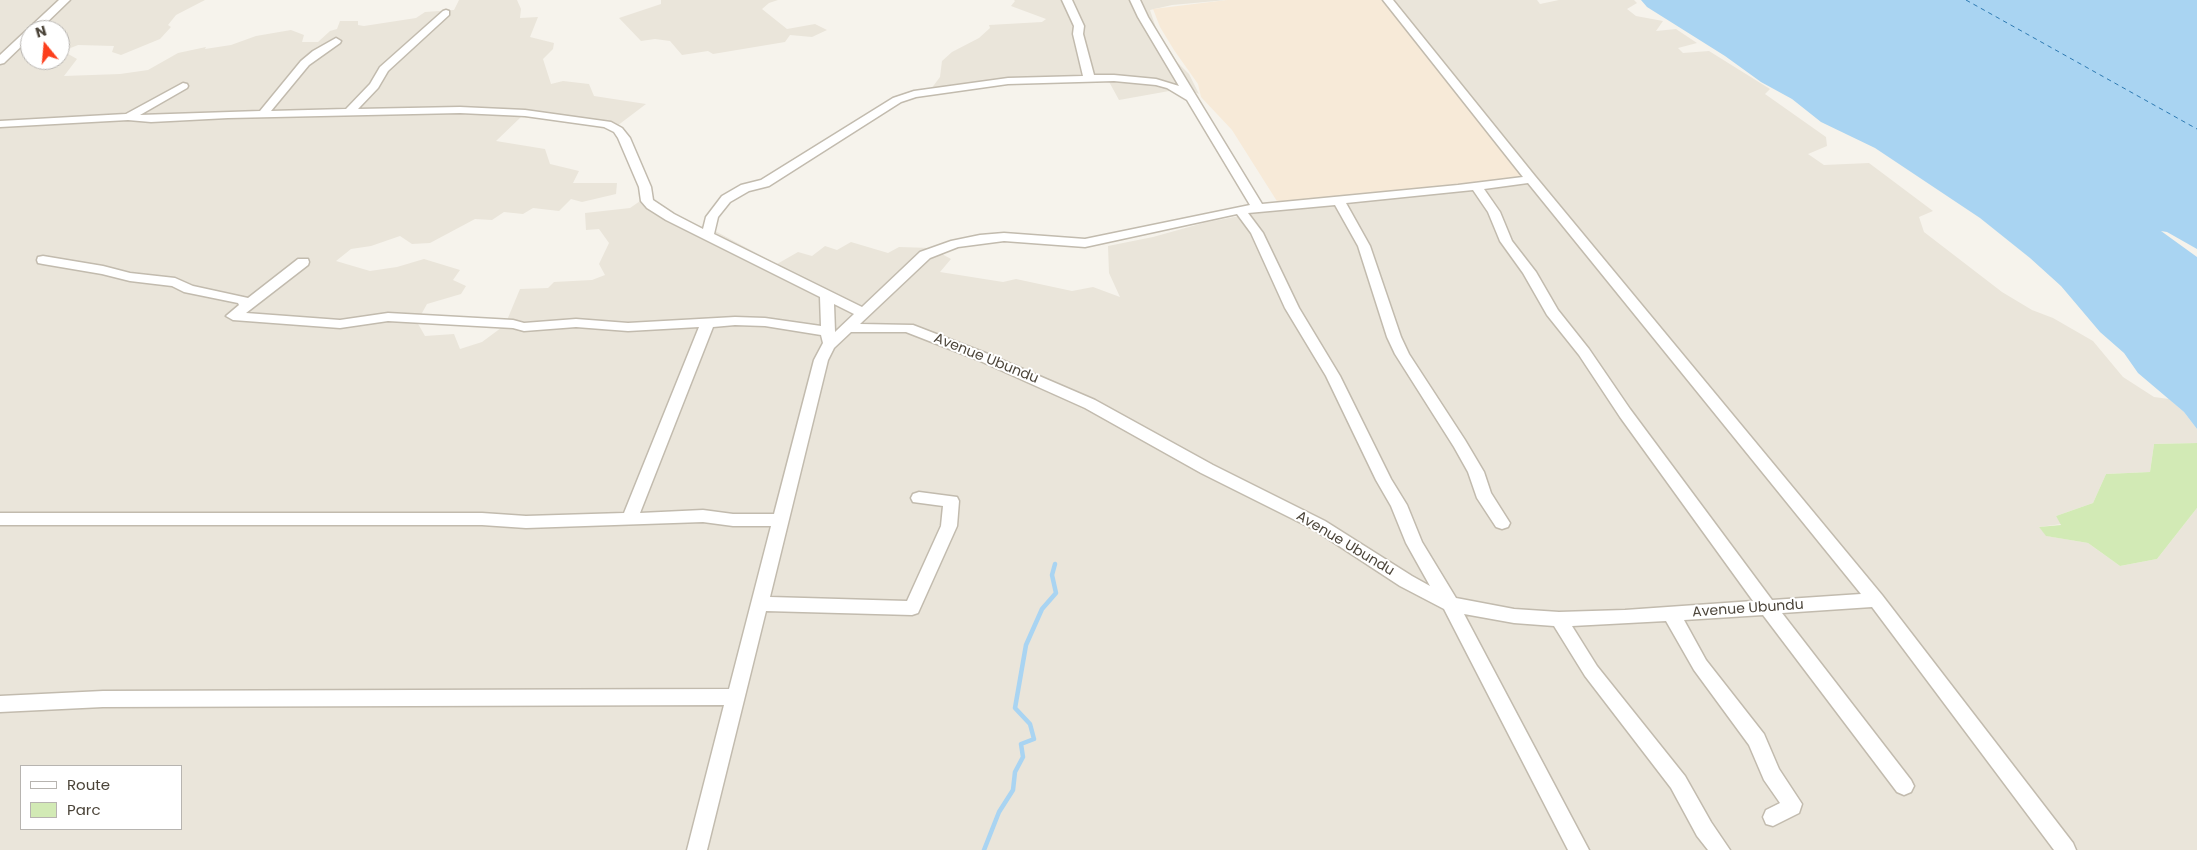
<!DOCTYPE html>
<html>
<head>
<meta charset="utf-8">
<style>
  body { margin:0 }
  #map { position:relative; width:2197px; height:850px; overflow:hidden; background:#f6f3ec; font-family:Poppins,sans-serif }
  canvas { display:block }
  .legend { position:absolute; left:20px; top:765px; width:162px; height:65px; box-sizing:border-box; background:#fff; border:1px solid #b7b4b0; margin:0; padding:6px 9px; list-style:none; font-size:15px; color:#4b4439 }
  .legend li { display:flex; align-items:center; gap:10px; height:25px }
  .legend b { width:25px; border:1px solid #b7b4b0 }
  .north { position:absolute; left:20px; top:20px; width:50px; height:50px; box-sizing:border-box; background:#fff; border:1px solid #b7b4b0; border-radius:50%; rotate:343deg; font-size:14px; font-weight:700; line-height:20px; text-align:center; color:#4b4439 }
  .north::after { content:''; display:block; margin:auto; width:18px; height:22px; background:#fc3f1d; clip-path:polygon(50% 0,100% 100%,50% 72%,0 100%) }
</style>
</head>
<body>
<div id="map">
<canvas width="2197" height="850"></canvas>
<ul class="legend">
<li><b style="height:6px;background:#fff"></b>Route</li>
<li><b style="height:14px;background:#d2eab5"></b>Parc</li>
</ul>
<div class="north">N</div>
</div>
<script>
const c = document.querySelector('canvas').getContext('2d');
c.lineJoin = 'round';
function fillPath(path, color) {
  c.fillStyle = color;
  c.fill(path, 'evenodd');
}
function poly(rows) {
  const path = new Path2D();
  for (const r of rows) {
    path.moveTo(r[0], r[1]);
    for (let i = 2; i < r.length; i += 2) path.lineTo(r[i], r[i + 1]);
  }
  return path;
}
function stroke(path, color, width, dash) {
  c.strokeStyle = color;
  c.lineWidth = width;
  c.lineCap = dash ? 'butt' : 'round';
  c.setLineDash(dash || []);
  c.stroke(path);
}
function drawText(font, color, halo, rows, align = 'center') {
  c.font = font + ' Poppins,sans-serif';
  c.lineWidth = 4;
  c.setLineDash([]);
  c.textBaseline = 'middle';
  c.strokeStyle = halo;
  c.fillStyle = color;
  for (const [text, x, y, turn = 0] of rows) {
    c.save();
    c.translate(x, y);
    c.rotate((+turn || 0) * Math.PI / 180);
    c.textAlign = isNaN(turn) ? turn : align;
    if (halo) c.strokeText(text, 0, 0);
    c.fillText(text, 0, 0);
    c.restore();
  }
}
fillPath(poly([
  [0,0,205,0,176,15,168,25,171,27,160,39,121,55,112,52,114,46,78,45,63,51,77,59,64,76,120,74,148,70,178,53,206,47,205,49,231,45,256,36,291,30,304,35,302,42,318,42,330,31,337,29,340,21,358,21,358,25,364,26,416,18,425,12,454,10,459,0,517,0,521,9,520,18,538,17,530,37,554,43,553,49,543,59,551,84,563,81,589,84,594,96,646,104,617,126,521,117,496,141,545,149,550,164,579,171,573,183,617,183,616,194,582,202,571,199,559,211,533,208,523,214,504,212,492,220,475,219,430,243,412,244,400,236,371,246,351,249,336,261,370,271,397,267,424,259,460,270,453,280,466,286,461,294,427,304,417,322,425,336,454,334,460,349,482,342,505,325,520,289,548,288,554,282,592,280,605,275,599,264,609,243,599,229,586,230,585,213,630,208,649,195,651,200,674,217,715,231,777,264,798,252,812,256,825,246,837,250,851,242,888,253,899,247,931,248,951,259,940,272,1003,282,1016,279,1072,291,1093,287,1120,297,1109,273,1108,246,1153,237,1207,222,1278,209,1390,0,1537,0,1540,4,1559,0,1634,0,1637,3,1627,9,1636,16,1663,21,1656,31,1676,29,1697,43,1678,48,1683,53,1709,51,1770,89,1765,94,1826,137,1827,146,1808,154,1824,165,1869,163,1933,211,1919,217,1924,232,2002,292,2032,310,2053,318,2093,341,2123,377,2154,397,2169,399,2184,412,2197,429,2197,443,2154,444,2150,472,2106,474,2093,503,2056,516,2062,524,2039,527,2047,536,2088,543,2120,566,2157,559,2197,508,2197,850,0,850],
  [30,30,60,30,60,60,30,60],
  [21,766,181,766,181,829,21,829],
  [661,0,778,0,769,3,762,9,787,29,815,24,827,30,812,37,790,35,785,42,713,54,708,51,682,55,670,41,655,39,641,41,619,18,661,4],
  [1014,0,1227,0,1172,5,1150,10,1156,28,1177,62,1189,74,1199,94,1186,88,1119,100,1107,78,1019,80,928,93,940,77,942,61,952,52,979,38,990,28,989,25,1042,22,1046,19,1011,6,1015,1]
]), '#eae5da');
fillPath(poly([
  [1227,0,1390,0,1531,178,1280,206,1232,130,1201,97,1198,84,1174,50,1160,27,1153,9]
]), '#f7ead8');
fillPath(poly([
  [2197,443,2197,508,2157,559,2120,566,2088,543,2046,536,2039,527,2061,525,2056,516,2093,503,2106,474,2150,472,2154,444]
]), '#d2eab5');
fillPath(poly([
  [1641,0,2197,0,2197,249,2167,232,2161,231,2197,257,2197,429,2184,412,2138,373,2124,353,2100,332,2061,286,2030,258,1980,218,1875,148,1821,122,1792,99,1761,82,1725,56,1647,7]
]), '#a9d4f2');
stroke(poly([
  [984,850,999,812,1013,790,1015,772,1023,757,1021,744,1034,739,1030,724,1015,708,1026,645,1042,609,1056,593,1052,575,1055,564]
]), '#a9d4f2', 4.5);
stroke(poly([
  [1966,0,2197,129]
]), '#2e7ab2', 1, [4.5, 4]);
const minor = poly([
  [59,0,70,0,39,30,30,30,30,38,4,63,0,64,0,55,59,0],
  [1062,0,1072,0,1084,26,1083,34,1094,75,1114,75,1156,79,1179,86,1138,17,1130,0,1140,0,1148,17,1262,204,1458,185,1523,177,1383,0,1393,0,1535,176,1882,595,2073,843,2076,850,2054,850,1872,607,1782,613,1911,780,1914,786,1911,792,1904,795,1897,792,1763,615,1684,620,1706,660,1764,734,1779,769,1802,804,1799,813,1773,826,1766,824,1763,817,1766,810,1780,803,1764,780,1749,745,1694,670,1666,621,1572,626,1597,666,1685,776,1711,822,1730,850,1708,850,1697,836,1671,788,1585,676,1554,626,1514,623,1464,614,1589,850,1568,850,1444,609,1400,586,1313,529,1201,473,1085,408,978,360,906,332,851,332,834,348,828,360,770,597,907,601,941,526,943,506,913,502,911,498,913,494,919,492,957,497,959,501,957,526,918,613,912,615,766,611,707,850,687,850,724,705,103,707,0,712,0,696,103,691,729,689,771,526,733,526,703,522,526,528,482,525,0,525,0,513,482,513,526,516,624,513,699,327,628,331,576,327,524,331,513,328,388,321,340,328,233,320,226,316,239,305,238,303,184,292,172,286,130,281,102,274,43,264,38,263,37,260,38,257,43,256,103,266,130,273,175,278,193,286,248,298,298,259,308,259,309,262,308,265,246,313,340,320,388,313,513,320,524,323,576,319,628,323,735,317,765,318,821,326,820,297,666,220,647,208,641,201,639,187,618,138,614,132,604,127,525,116,460,113,228,118,151,122,128,120,0,127,0,121,126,114,183,83,187,84,188,86,187,88,140,115,260,111,301,61,313,51,336,38,341,41,340,43,309,65,271,111,346,109,370,84,380,67,443,11,446,10,449,11,449,15,388,71,378,88,358,109,460,107,525,110,611,122,622,128,630,138,651,187,653,200,674,214,703,229,706,217,722,196,741,185,761,180,893,98,914,91,1008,78,1083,76,1073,34,1074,26,1062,0],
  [1114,81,1156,85,1167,88,1187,100,1250,205,1085,239,1004,233,980,235,951,241,920,252,862,307,714,234,718,217,730,202,749,191,769,186,901,102,916,97,1008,84,1114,81],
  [1528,183,1861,594,1772,600,1630,409,1589,349,1558,310,1536,272,1512,241,1500,212,1484,189,1528,183],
  [1473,190,1488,212,1500,241,1523,273,1547,315,1579,355,1620,417,1753,601,1625,610,1559,612,1514,609,1456,598,1422,542,1407,505,1391,479,1340,376,1299,308,1263,233,1248,213,1335,205,1358,246,1387,337,1395,354,1454,447,1468,472,1477,498,1496,527,1502,529,1508,527,1510,523,1491,493,1484,472,1465,440,1409,354,1401,337,1370,246,1346,203,1473,190],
  [1237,214,1251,233,1285,308,1326,376,1376,480,1391,506,1406,543,1430,586,1412,576,1325,521,1213,465,1095,400,988,354,913,325,860,324,930,258,958,247,1004,241,1085,247,1237,214],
  [834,304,854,314,835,332,834,304],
  [735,325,765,326,821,335,823,343,814,360,774,514,733,514,703,510,640,513,713,327,735,325]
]);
stroke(minor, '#c2bbae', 3);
fillPath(minor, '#fff');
drawText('14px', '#4b4439', '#fff', [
  ["Avenue Ubundu",986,359,22],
  ["Avenue Ubundu",1345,544,31],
  ["Avenue Ubundu",1748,609,-4]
]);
</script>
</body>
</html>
